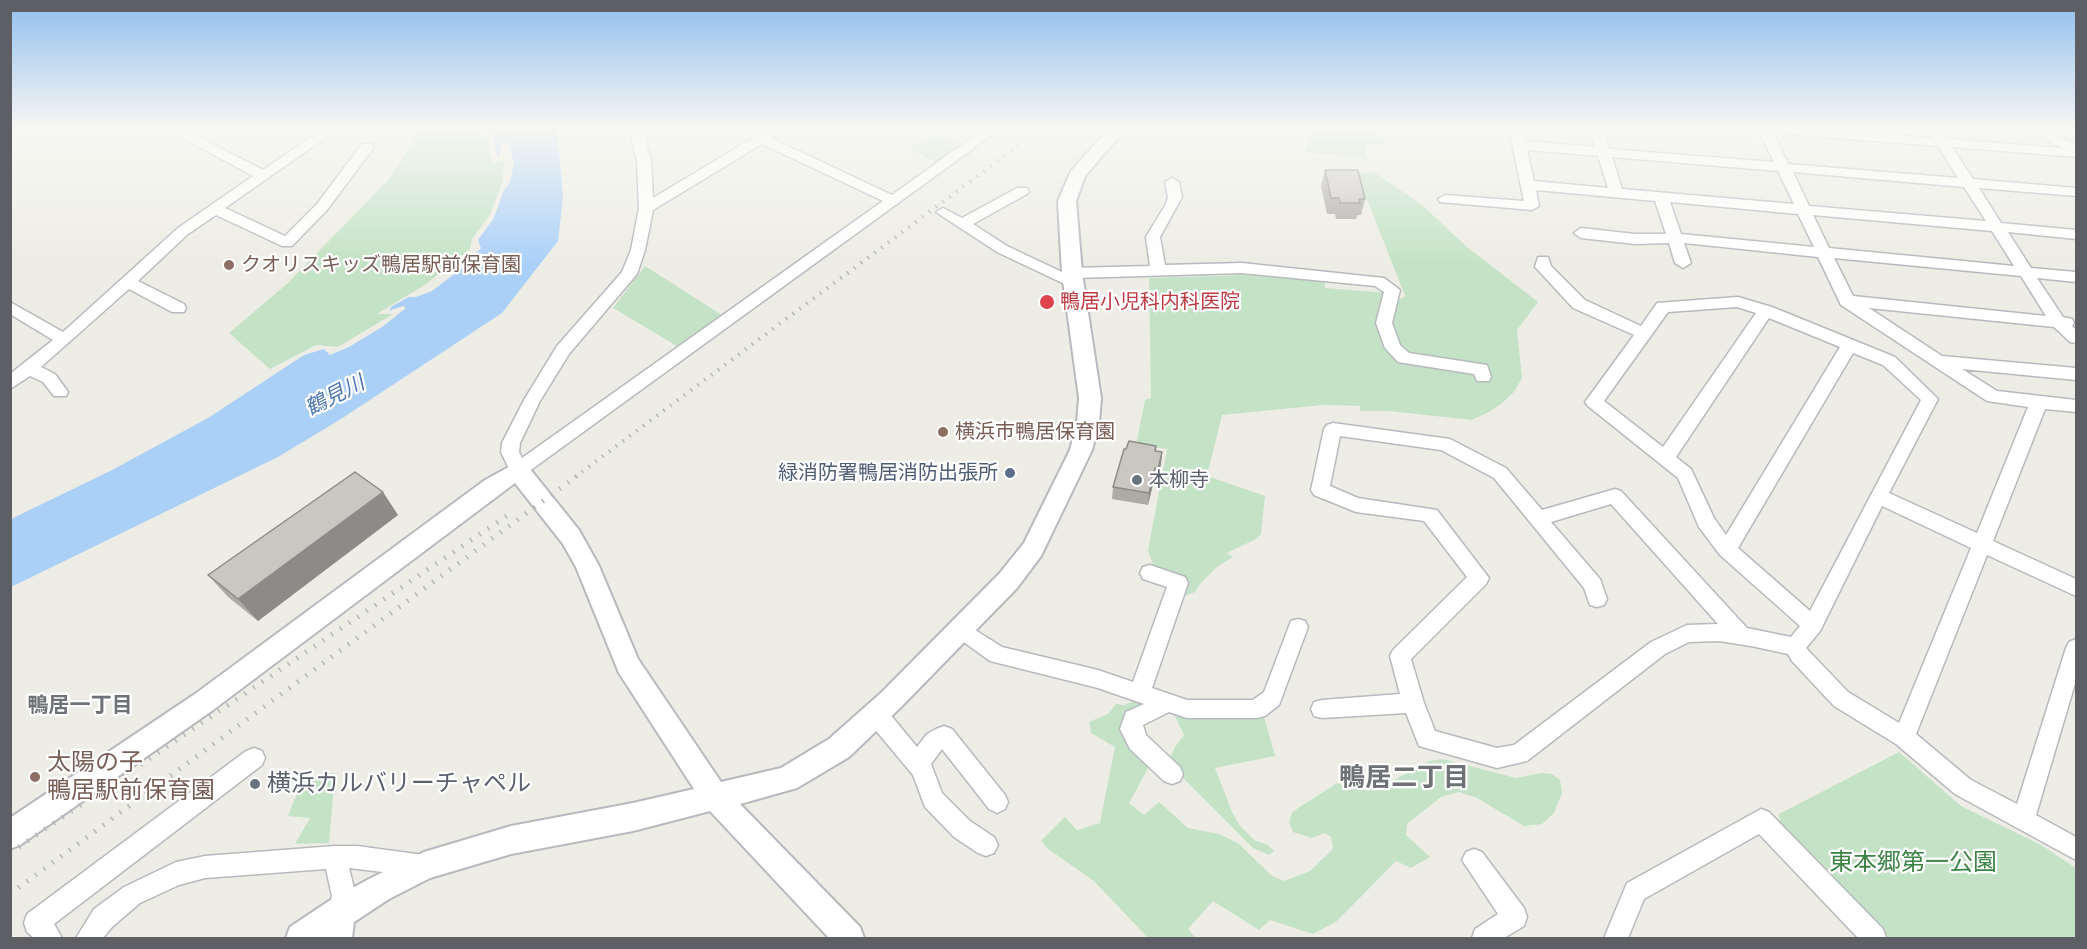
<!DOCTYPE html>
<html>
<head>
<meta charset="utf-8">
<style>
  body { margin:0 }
  #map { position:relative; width:2087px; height:949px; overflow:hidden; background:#eeede5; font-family:Cabin,sans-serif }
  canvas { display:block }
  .frame { position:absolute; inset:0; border:12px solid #5d5f64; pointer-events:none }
</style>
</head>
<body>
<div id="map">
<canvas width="2087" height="949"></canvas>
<div class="frame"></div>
</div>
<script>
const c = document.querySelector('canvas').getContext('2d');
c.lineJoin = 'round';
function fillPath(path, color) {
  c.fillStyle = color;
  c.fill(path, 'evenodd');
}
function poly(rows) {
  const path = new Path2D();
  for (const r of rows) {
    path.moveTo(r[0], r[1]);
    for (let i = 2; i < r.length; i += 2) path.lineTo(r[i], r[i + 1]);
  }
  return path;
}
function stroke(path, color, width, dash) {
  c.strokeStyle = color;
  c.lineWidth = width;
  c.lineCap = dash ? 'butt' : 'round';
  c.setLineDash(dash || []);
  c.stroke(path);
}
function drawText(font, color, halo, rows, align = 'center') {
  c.font = font + ' Cabin,"Noto Sans JP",sans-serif';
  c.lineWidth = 4.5;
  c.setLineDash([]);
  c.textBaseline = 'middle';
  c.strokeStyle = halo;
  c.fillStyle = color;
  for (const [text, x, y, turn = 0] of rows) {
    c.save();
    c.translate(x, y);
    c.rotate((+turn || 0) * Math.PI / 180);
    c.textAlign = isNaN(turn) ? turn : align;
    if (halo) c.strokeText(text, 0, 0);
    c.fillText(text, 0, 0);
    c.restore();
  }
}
fillPath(poly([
  [415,129,479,129,489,141,492,163,504,160,503,180,490,215,472,239,470,249,426,284,377,314,393,314,338,347,316,345,270,369,229,333,289,282,386,182,414,142],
  [1311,129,1381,129,1386,146,1367,145,1365,158,1305,152],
  [934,132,962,144,936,162,909,149],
  [1374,172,1421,204,1467,247,1538,302,1517,330,1522,378,1514,392,1501,404,1487,413,1471,420,1389,411,1360,411,1360,406,1323,405,1222,415,1207,476,1265,496,1261,534,1256,539,1227,553,1233,557,1218,566,1200,584,1195,592,1185,596,1179,595,1154,567,1148,550,1167,449,1136,445,1145,400,1151,398,1149,278,1247,275,1277,278,1324,278,1325,288,1388,293,1396,302,1405,296,1369,204,1352,174],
  [645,266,722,315,677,346,613,308],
  [1140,699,1152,702,1132,712,1152,761,1129,803,1144,815,1159,802,1188,828,1219,834,1238,843,1272,876,1284,881,1310,871,1333,849,1331,837,1325,833,1312,838,1293,832,1289,822,1292,812,1337,783,1359,790,1378,789,1429,761,1443,759,1516,778,1541,773,1552,774,1560,780,1562,793,1554,813,1542,824,1524,826,1477,798,1459,792,1441,797,1407,824,1406,835,1430,857,1411,868,1396,861,1337,921,1313,934,1270,920,1259,930,1213,901,1188,929,1196,938,1148,938,1094,881,1048,849,1041,841,1065,817,1077,830,1100,823,1115,747,1091,733,1089,722,1108,714,1116,704,1124,705],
  [1173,712,1263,713,1275,756,1215,768,1232,812,1240,826,1254,840,1268,845,1274,851,1269,855,1253,848,1168,763,1175,747,1184,735],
  [1899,752,1961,806,2041,845,2076,868,2076,938,1883,938,1781,832,1779,814],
  [335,773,329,843,295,844,310,818,288,816,304,776]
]), '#c4e3c6');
fillPath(poly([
  [486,129,557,129,563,197,558,241,502,313,341,419,278,457,11,587,11,519,112,470,208,418,304,355,324,349,330,355,349,347,382,327,406,308,403,306,389,311,392,306,409,297,416,297,432,291,465,266,481,248,478,240,494,218,503,192,510,182,514,163,509,145,504,142,498,159,493,139]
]), '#abd0f8');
const minor = poly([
  [166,129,183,129,263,170,322,129,338,129,225,208,285,236,317,204,362,144,372,144,374,147,327,210,292,246,282,246,216,215,188,234,138,281,184,304,186,308,184,312,172,312,129,289,41,367,55,374,68,392,66,396,54,396,43,382,30,376,10,389,10,374,53,340,10,314,10,302,63,332,178,228,253,176,166,129],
  [629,129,643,129,651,161,653,198,768,129,784,129,771,138,892,195,984,129,1000,129,524,475,518,477,512,475,501,452,502,443,524,400,557,346,622,272,631,250,639,208,637,161,629,129],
  [762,144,883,201,522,458,519,452,520,443,540,401,569,354,637,274,645,250,653,210,762,144],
  [1509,129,1523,129,1525,141,1595,147,1589,129,1603,129,1609,149,1774,162,1758,129,1824,129,1932,138,1933,133,1938,132,1943,133,1946,139,2062,148,2027,129,2045,129,2076,145,2076,157,1952,147,1973,179,2076,188,2076,196,1979,188,2001,223,2076,230,2076,239,2008,232,2031,268,2076,272,2076,282,2037,278,2063,317,2072,319,2074,323,2072,326,2076,330,2076,343,2070,342,2054,327,1869,308,1942,356,2076,368,2076,380,1962,369,1997,391,2076,400,2076,412,2045,409,1993,541,2076,579,2076,596,1987,555,1916,734,1971,780,2017,804,2066,648,2069,642,2076,639,2076,680,2036,815,2076,837,2076,860,1955,794,1896,744,1834,706,1792,661,1788,654,1751,646,1719,641,1689,642,1665,654,1527,761,1497,768,1419,746,1406,713,1322,718,1314,716,1311,709,1314,702,1322,700,1400,694,1390,656,1393,650,1467,577,1424,521,1356,512,1314,495,1311,490,1324,429,1327,425,1333,423,1450,439,1506,468,1542,510,1615,489,1621,491,1747,628,1791,637,1800,626,1720,555,1699,527,1678,478,1588,406,1585,402,1588,398,1634,335,1573,308,1538,270,1535,267,1538,257,1548,257,1551,266,1585,300,1641,326,1657,303,1738,297,1772,307,1895,357,1938,399,1889,493,1977,533,2028,407,1987,401,1841,305,1818,257,1684,243,1691,263,1683,268,1675,263,1669,243,1635,244,1581,238,1574,233,1581,228,1635,234,1666,234,1655,201,1536,190,1539,206,1532,210,1440,202,1438,199,1445,195,1524,201,1509,129],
  [1774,133,1938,146,1958,178,1788,164,1774,133],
  [1527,150,1598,156,1608,188,1534,181,1527,150],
  [1612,157,1778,171,1794,204,1622,189,1612,157],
  [1793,172,1964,187,1986,221,1809,206,1793,172],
  [1670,202,1798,214,1814,247,1681,234,1670,202],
  [1813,215,1992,231,2014,266,1829,248,1813,215],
  [1834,258,2021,276,2046,316,1853,296,1834,258],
  [1737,307,1756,313,1663,447,1604,401,1668,312,1737,307],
  [1769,318,1840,347,1726,535,1714,518,1691,469,1676,457,1769,318],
  [1853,353,1883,365,1921,400,1810,611,1738,548,1853,353],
  [1340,436,1441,450,1494,478,1584,588,1590,605,1597,607,1604,605,1607,599,1600,579,1551,522,1611,504,1718,624,1687,625,1651,642,1514,745,1497,748,1435,731,1424,703,1411,659,1486,584,1489,578,1437,510,1358,498,1330,486,1340,436],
  [1882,506,1971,548,1899,723,1848,692,1806,648,1820,631,1882,506],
  [1172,178,1179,182,1182,197,1160,237,1165,265,1242,263,1384,278,1400,290,1392,323,1400,345,1409,353,1487,365,1491,377,1489,381,1477,381,1474,374,1398,362,1385,348,1376,323,1384,292,1375,286,1242,273,1075,278,1081,283,1073,288,997,252,936,212,943,208,962,218,1017,188,1027,188,1029,191,1027,194,973,224,1007,246,1064,273,1072,268,1150,266,1146,237,1166,204,1168,197,1165,182,1172,178],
  [1150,565,1185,577,1188,583,1152,688,1187,700,1253,700,1264,692,1291,621,1298,619,1305,621,1308,627,1279,705,1265,716,1257,718,1187,718,1169,712,1143,725,1146,735,1180,767,1183,774,1180,781,1172,784,1164,781,1130,749,1120,729,1126,712,1144,704,1098,688,990,661,954,635,951,629,954,623,961,621,1002,647,1098,670,1133,682,1167,587,1143,579,1140,573,1143,567,1150,565],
  [876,705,884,707,917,747,927,734,936,729,944,726,952,729,1005,795,1008,802,1005,809,997,813,989,809,942,749,931,764,942,793,970,821,994,837,998,845,994,853,986,856,978,853,954,837,925,807,913,775,868,721,865,714,868,707,876,705],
  [254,748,262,751,265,758,262,765,54,924,62,938,34,938,27,932,24,923,27,914,246,751,254,748],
  [1761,809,1769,812,1883,929,1886,938,1858,938,1759,834,1644,899,1628,938,1604,938,1627,883,1761,809],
  [335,846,357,846,424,855,432,858,436,866,432,874,424,877,349,868,356,896,348,920,340,924,332,920,328,912,332,896,326,869,205,878,179,885,140,903,112,927,103,938,76,938,94,909,124,887,176,862,205,856,335,846],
  [1474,849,1482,852,1524,908,1527,917,1524,926,1504,938,1472,938,1475,929,1498,914,1462,860,1466,852,1474,849]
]);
const tertiary = poly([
  [1109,129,1126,129,1085,176,1076,201,1082,273,1101,398,1099,423,1092,450,1041,556,1017,588,900,708,849,757,797,788,740,804,860,927,864,938,829,938,710,811,633,831,511,854,430,878,389,899,354,922,352,938,286,938,290,927,329,901,369,879,424,852,511,826,633,803,694,789,619,673,576,567,563,544,515,483,213,710,20,845,10,849,10,818,195,694,485,480,518,462,526,464,579,530,599,566,638,659,721,782,781,768,829,739,882,692,999,574,1024,543,1070,450,1077,423,1079,398,1062,273,1058,201,1071,171,1109,129]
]);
stroke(minor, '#b7b9be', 3);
stroke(tertiary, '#b7b9be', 4);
fillPath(minor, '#fff');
fillPath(tertiary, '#fff');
stroke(poly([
  [575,477,1040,129]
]), '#b5b6b6', 4, [1.5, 7]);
stroke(poly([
  [10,853,514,511],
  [10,894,577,476]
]), '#b5b6b6', 5, [1.5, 9]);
fillPath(poly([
  [1325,170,1365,199,1361,215,1357,215,1356,219,1336,219,1335,214,1327,214,1321,186],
  [1156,446,1156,451,1162,452,1161,464,1157,481,1154,480,1148,505,1112,499,1113,487],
  [398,515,258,621,228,597,208,575]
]), '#aeaba7');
fillPath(poly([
  [1162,452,1161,464,1157,481,1158,469],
  [1155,468,1154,480,1148,505,1149,493],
  [383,492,398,515,258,621,238,599]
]), '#8d8b88');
const building = poly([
  [1325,170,1358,170,1365,199,1359,199,1360,203,1340,203,1339,198,1331,198,1325,170],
  [1129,441,1156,446,1155,451,1162,452,1158,469,1155,468,1149,493,1113,487,1124,449,1126,449,1129,441],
  [355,472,383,492,238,599,208,575,355,472]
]);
fillPath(building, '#cac7c2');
stroke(building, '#8d8b88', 1.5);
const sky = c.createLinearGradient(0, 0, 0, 262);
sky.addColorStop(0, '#8fbfee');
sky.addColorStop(0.49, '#f7f7f3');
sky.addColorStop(1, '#f7f7f300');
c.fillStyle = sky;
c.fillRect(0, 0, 2087, 262);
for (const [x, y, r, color] of [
  [229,265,6,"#8d6e63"],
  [1047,302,8,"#e0444e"],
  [943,432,6,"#8d6e63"],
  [1010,473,6,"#5c6f8a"],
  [1137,480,6,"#6b7280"],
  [35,777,6,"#8d6e63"],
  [255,784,6,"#6b7280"]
]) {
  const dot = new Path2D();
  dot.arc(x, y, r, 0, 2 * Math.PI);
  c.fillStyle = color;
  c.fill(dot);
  stroke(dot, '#fff', 2);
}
drawText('20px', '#785e54', '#fff', [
  ["クオリスキッズ鴨居駅前保育園",241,265],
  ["横浜市鴨居保育園",955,432]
], 'left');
drawText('20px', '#be3a42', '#fff', [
  ["鴨居小児科内科医院",1060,302]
], 'left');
drawText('20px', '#4e5e75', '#fff', [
  ["緑消防署鴨居消防出張所",998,473]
], 'right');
drawText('20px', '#5b616d', '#fff', [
  ["本柳寺",1149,480]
], 'left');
drawText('italic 21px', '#4c75b1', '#fff', [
  ["鶴見川",335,396,-27]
]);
drawText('bold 21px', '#6e7176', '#fff', [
  ["鴨居一丁目",80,706]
]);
drawText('24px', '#785e54', '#fff', [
  ["太陽の子",47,763],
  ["鴨居駅前保育園",47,791]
], 'left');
drawText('24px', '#5b616d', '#fff', [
  ["横浜カルバリーチャペル",267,784]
], 'left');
drawText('24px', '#3d8346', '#fff', [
  ["東本郷第一公園",1913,863]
]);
drawText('bold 26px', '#6e7176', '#fff', [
  ["鴨居二丁目",1404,778]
]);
</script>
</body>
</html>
